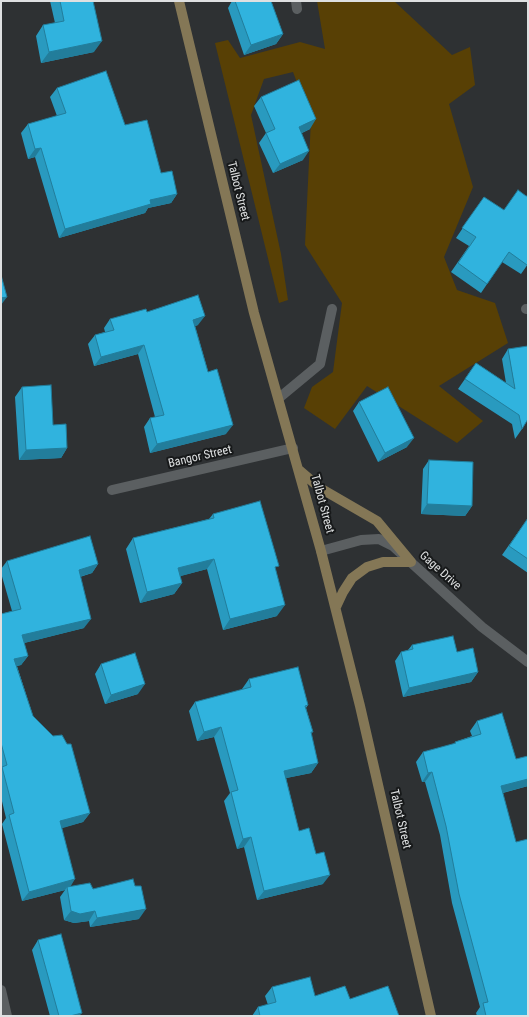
<!DOCTYPE html>
<html>
<head>
<meta charset="utf-8">
<style>
  body { margin:0 }
  #map { position:relative; width:529px; height:1017px; overflow:hidden; background:#2e3133; font-family:"Roboto Condensed",sans-serif }
  canvas { display:block }
  .frame { position:absolute; inset:0; border:2px solid #dee0e1; pointer-events:none }
</style>
</head>
<body>
<div id="map">
<canvas width="529" height="1017"></canvas>
<div class="frame"></div>
</div>
<script>
const c = document.querySelector('canvas').getContext('2d');
c.lineJoin = 'round';
function fillPath(path, color) {
  c.fillStyle = color;
  c.fill(path, 'evenodd');
}
function poly(rows) {
  const path = new Path2D();
  for (const r of rows) {
    path.moveTo(r[0], r[1]);
    for (let i = 2; i < r.length; i += 2) path.lineTo(r[i], r[i + 1]);
  }
  return path;
}
function stroke(path, color, width, dash) {
  c.strokeStyle = color;
  c.lineWidth = width;
  c.lineCap = dash ? 'butt' : 'round';
  c.setLineDash(dash || []);
  c.stroke(path);
}
function drawText(font, color, halo, rows, align = 'center') {
  c.font = font + ' "Roboto Condensed",sans-serif';
  c.lineWidth = 4;
  c.setLineDash([]);
  c.textBaseline = 'middle';
  c.strokeStyle = halo;
  c.fillStyle = color;
  for (const [text, x, y, turn = 0] of rows) {
    c.save();
    c.translate(x, y);
    c.rotate((+turn || 0) * Math.PI / 180);
    c.textAlign = isNaN(turn) ? turn : align;
    if (halo) c.strokeText(text, 0, 0);
    c.fillText(text, 0, 0);
    c.restore();
  }
}
fillPath(poly([
  [317,1,394,1,452,55,470,47,475,85,449,104,473,187,444,257,457,290,495,303,508,343,439,386,483,421,457,443,367,386,335,429,304,408,312,387,333,372,342,303,305,245,311,119,293,72,264,79,251,115,281,254,288,300,279,303,215,43,228,40,240,58,300,42,325,49]
]), '#584005');
stroke(poly([
  [296,1,297,9],
  [526,309,528,309],
  [279,398,320,364,332,309],
  [112,490,293,448],
  [321,551,361,540,379,539,393,546,482,627,528,662],
  [1,990,7,1016]
]), '#5b5f61', 10);
stroke(poly([
  [179,1,254,313,321,551,360,706,431,1016],
  [299,470,320,488,377,521,411,562],
  [336,607,343,592,352,578,367,567,383,562,411,562]
]), '#847756', 10);
fillPath(poly([
  [50,1,93,1,94,52,41,63,36,36,43,25,55,23],
  [232,1,271,1,283,34,276,44,244,55,228,8],
  [57,88,125,125,177,194,171,203,148,208,145,213,59,238,35,157,28,159,21,133,28,124,57,116,50,97],
  [261,97,310,129,302,133,303,160,273,173,259,143,266,133,254,106],
  [484,197,528,264,521,274,502,262,481,293,451,272,469,246,456,238],
  [147,312,198,325,195,326,226,434,150,453,144,427,150,418,155,417,138,354,94,366,88,344,95,335,105,332,104,328,110,319],
  [508,349,522,429,515,439,512,424,458,389,476,363,506,383,502,359],
  [22,387,53,425,67,448,61,458,19,460,15,397],
  [359,402,407,447,378,462,353,411],
  [429,460,472,506,465,516,421,514,423,469],
  [213,514,276,570,277,616,223,630,207,569,180,576,182,583,174,594,140,603,126,549,133,538,209,519],
  [528,518,528,573,502,555],
  [7,561,98,564,92,573,80,577,84,628,24,643,28,656,21,665,17,666,33,716,90,813,83,822,61,828,70,886,93,889,139,919,90,927,89,921,74,923,64,920,60,897,65,890,22,901,2,824,6,818,1,797,1,614,12,611,1,573,1,569],
  [412,645,457,652,478,672,471,682,403,697,395,661,401,652,408,650],
  [101,664,138,694,105,704,95,674],
  [249,679,308,705,306,708,313,732,311,733,318,763,311,773,286,778,299,831,323,884,257,900,244,847,237,849,224,801,230,793,214,737,197,741,189,711,195,702,242,690,242,689],
  [477,721,516,759,528,756,528,786,503,793,528,1016,477,1016,476,1013,480,1007,452,903,440,835,425,782,422,782,416,762,423,752,454,744,455,742,472,736,470,731],
  [38,940,79,1016,50,1016,32,950],
  [272,987,315,996,350,999,399,1016,252,1016,258,1007,268,1005,265,996]
]), '#299abf');
fillPath(poly([
  [283,34,276,44,244,55,251,45],
  [102,41,94,52,41,63,49,52],
  [316,119,310,129,293,137,299,127],
  [41,148,35,157,28,159,35,149],
  [309,151,303,160,273,173,280,164],
  [177,194,171,203,148,208,145,213,59,238,65,229,150,200],
  [7,297,1,305,1,298],
  [205,316,198,325,187,329,193,320],
  [144,345,138,354,94,366,101,357],
  [233,425,226,434,150,453,157,444],
  [414,438,407,447,378,462,385,453],
  [67,448,61,458,19,460,26,450],
  [427,504,472,506,465,516,421,514],
  [214,559,207,569,170,579,178,568],
  [98,564,92,573,72,579,79,570],
  [182,583,174,594,140,603,147,592],
  [285,605,277,616,223,630,230,619],
  [91,619,84,628,16,645,22,635],
  [28,656,21,665,7,668,14,659],
  [478,672,471,682,403,697,409,688],
  [145,684,138,694,105,704,111,695],
  [221,727,214,737,197,741,204,732],
  [318,763,311,773,277,780,284,771],
  [432,772,425,782,422,782,428,773],
  [528,779,528,786,494,795,501,786],
  [90,813,83,822,53,831,60,821],
  [251,837,244,847,237,849,243,839],
  [330,875,323,884,257,900,264,891],
  [75,879,69,889,67,887,65,890,22,901,29,892],
  [146,909,139,919,90,927,97,918],
  [71,911,95,911,89,921,74,923,64,920],
  [82,1013,79,1016,70,1016]
]), '#227d9b');
const building = poly([
  [60,1,93,1,102,41,49,52,43,25,64,21,60,1],
  [235,1,271,1,283,34,251,45,235,1],
  [106,71,125,125,147,120,161,173,172,171,177,194,150,200,151,204,65,229,41,148,35,149,28,124,66,113,57,88,106,71],
  [299,80,316,119,299,127,309,151,280,164,266,133,275,129,261,97,299,80],
  [518,190,526,196,528,196,528,264,527,265,509,252,487,284,458,263,476,237,462,228,484,197,504,210,518,190],
  [1,275,7,297,1,298,1,275],
  [198,295,205,316,193,320,208,372,217,369,233,425,157,444,150,418,164,415,144,345,101,357,95,335,114,330,110,319,146,309,147,312,198,295],
  [528,346,528,419,522,429,519,415,465,379,476,363,515,389,508,349,528,346],
  [51,385,53,425,66,424,67,448,26,450,22,387,51,385],
  [388,387,414,438,385,453,359,402,388,387],
  [429,460,473,462,472,506,427,504,429,460],
  [260,501,279,566,275,567,285,605,230,619,214,559,178,568,182,583,147,592,133,538,214,518,213,514,260,501],
  [528,518,528,559,509,546,528,518],
  [90,536,98,564,79,570,91,619,22,635,28,656,14,659,33,716,53,736,62,735,67,744,71,744,90,813,60,821,75,879,29,892,9,815,14,813,2,767,7,765,1,743,1,614,21,609,7,561,90,536],
  [453,636,457,652,473,648,478,672,409,688,401,652,413,649,412,645,453,636],
  [135,653,145,684,111,695,101,664,135,653],
  [298,667,308,705,305,706,313,732,311,732,318,763,284,771,299,831,309,828,316,854,324,852,330,875,264,891,251,837,243,839,231,792,238,790,221,727,204,732,195,702,251,687,249,679,298,667],
  [502,713,516,759,528,756,528,779,501,786,516,842,528,839,528,1016,486,1016,483,1003,488,1002,459,894,446,826,432,772,428,773,423,752,456,743,455,742,481,734,477,721,502,713],
  [133,879,135,886,141,886,146,909,97,918,95,911,80,914,71,911,67,887,90,883,93,889,133,879],
  [61,934,82,1013,70,1016,59,1016,38,940,61,934],
  [310,977,315,996,345,986,350,999,388,986,399,1016,260,1016,258,1007,276,1002,272,987,310,977]
]);
fillPath(building, '#30b3de');
stroke(building, '#227d9b', 1);
drawText('12px', '#dee0e1', '#17191a', [
  ["Talbot Street",238,191,76],
  ["Bangor Street",200,457,-13],
  ["Talbot Street",322,504,75],
  ["Gage Drive",440,571,42],
  ["Talbot Street",400,819,77]
]);
</script>
</body>
</html>
